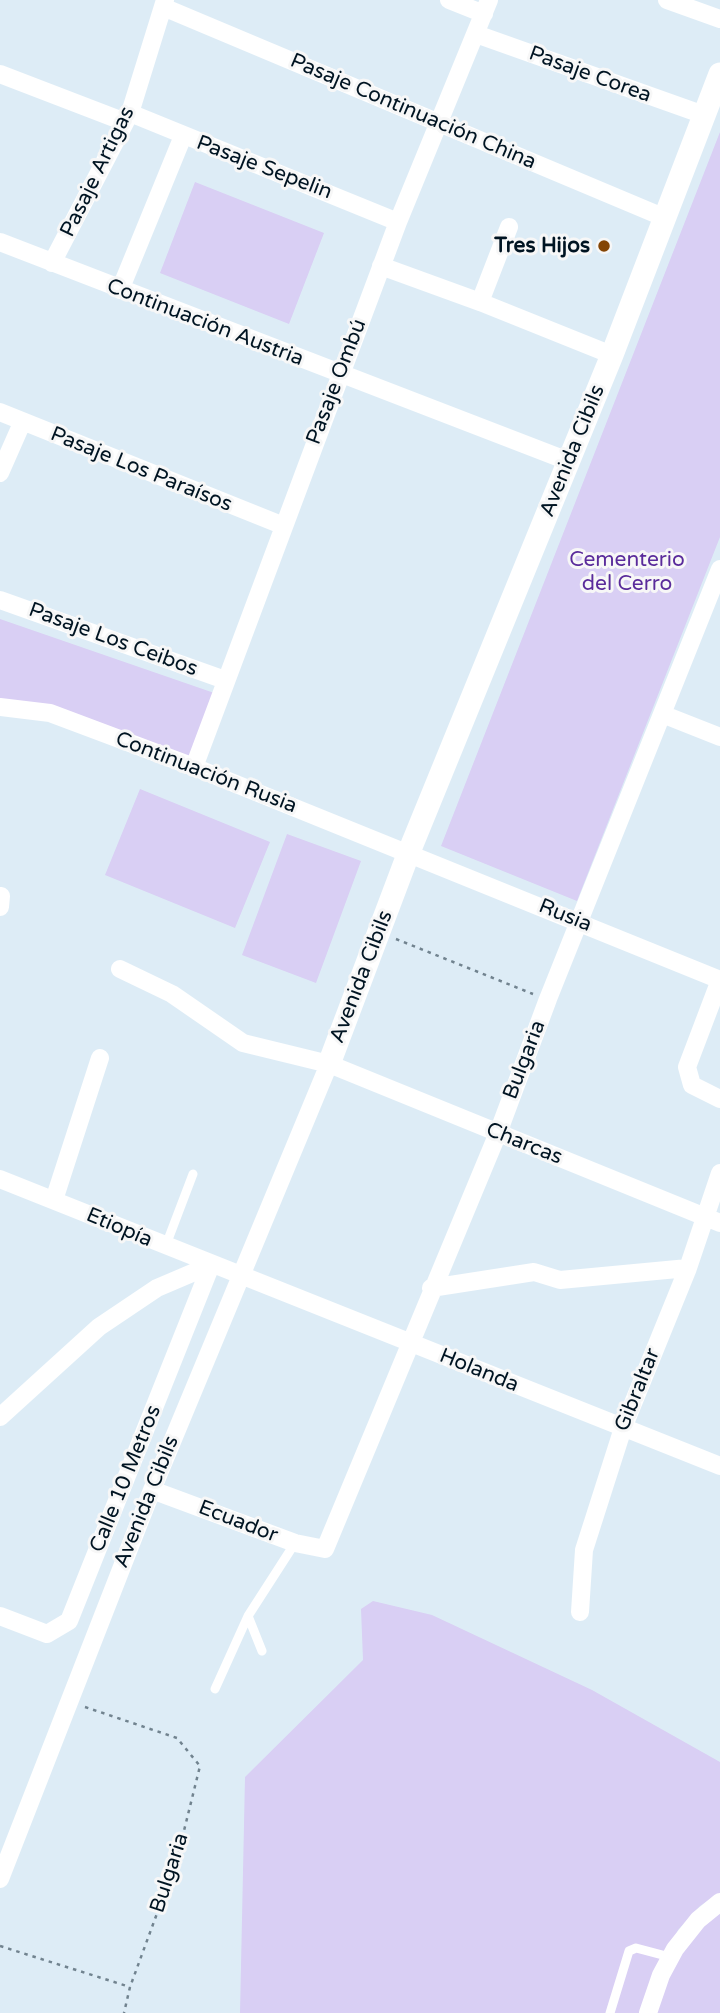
<!DOCTYPE html>
<html>
<head>
<meta charset="utf-8">
<style>
  body { margin:0 }
  canvas { display:block; background:#ddecf6 }
</style>
</head>
<body>
<canvas width="720" height="2013"></canvas>
<script>
const c = document.querySelector('canvas').getContext('2d');
c.lineJoin = 'round';
function fillPath(path, color) {
  c.fillStyle = color;
  c.fill(path, 'evenodd');
}
function poly(rows) {
  const path = new Path2D();
  for (const r of rows) {
    path.moveTo(r[0], r[1]);
    for (let i = 2; i < r.length; i += 2) path.lineTo(r[i], r[i + 1]);
  }
  return path;
}
function stroke(path, color, width, dash) {
  c.strokeStyle = color;
  c.lineWidth = width;
  c.lineCap = dash ? 'butt' : 'round';
  c.setLineDash(dash || []);
  c.stroke(path);
}
function drawText(font, color, halo, rows, align = 'center') {
  c.font = font + ' "Varela Round",sans-serif';
  c.lineWidth = 6;
  c.setLineDash([]);
  c.textBaseline = 'middle';
  c.strokeStyle = halo;
  c.fillStyle = color;
  for (const [text, x, y, turn = 0] of rows) {
    c.save();
    c.translate(x, y);
    c.rotate((+turn || 0) * Math.PI / 180);
    c.textAlign = isNaN(turn) ? turn : align;
    if (halo) c.strokeText(text, 0, 0);
    c.fillText(text, 0, 0);
    c.restore();
  }
}
fillPath(poly([
  [720,132,720,537,577,901,441,846],
  [195,182,324,233,289,324,160,273],
  [0,619,220,695,197,761,58,707,0,700],
  [140,789,270,842,235,928,105,875],
  [287,834,361,861,316,983,242,955],
  [373,1601,432,1615,592,1690,720,1762,720,1893,700,1906,678,1930,644,2013,240,2013,245,1777,363,1660,361,1609],
  [720,1908,720,2013,654,2013,668,1967]
]), '#d9cff4');
stroke(poly([
  [396,939,533,994],
  [85,1707,177,1738,200,1766,177,1859,130,1987,124,2013],
  [0,1946,130,1987]
]), '#71838f', 2.5, [3.5, 5]);
stroke(poly([
  [166,1245,193,1174],
  [248,1616,262,1651],
  [215,1689,248,1616,295,1543],
  [610,2013,629,1951,636,1948,670,1957]
]), '#fff', 9);
stroke(poly([
  [449,0,484,14],
  [667,0,720,19],
  [163,7,663,217],
  [476,34,704,115],
  [0,74,125,122],
  [130,113,398,222],
  [0,242,568,461],
  [52,263,130,113,165,0],
  [381,266,480,302,612,355],
  [120,290,183,136],
  [480,302,509,227],
  [0,412,284,526],
  [0,473,22,423],
  [0,600,225,680],
  [0,707,50,713,194,767,720,980,687,1067,692,1085,720,1099],
  [662,714,720,737],
  [194,767,398,222,489,0],
  [0,907,1,896],
  [120,969,172,994,243,1043,329,1064,720,1223],
  [0,1179,720,1466],
  [54,1200,100,1058],
  [431,1288,534,1272,560,1280,688,1268],
  [0,1417,99,1327,157,1288,211,1265],
  [152,1490,295,1543,325,1549,498,1133,548,999,720,569],
  [580,1612,584,1550,623,1428,688,1268,720,1173],
  [0,1616,47,1634,69,1621,211,1265],
  [0,1879,152,1490,329,1064],
  [648,2013,661,1975,675,1949,698,1920,720,1902]
]), '#fff', 18);
stroke(poly([
  [329,1064,409,852,612,355,720,74]
]), '#fff', 23);
for (const [x, y, r, color] of [
  [604,246,7,"#834505"]
]) {
  const dot = new Path2D();
  dot.arc(x, y, r, 0, 2 * Math.PI);
  c.fillStyle = color;
  c.fill(dot);
  stroke(dot, '#f7f7f7', 2.5);
}
drawText('21px', '#001422', '#f7f7f7', [
  ["Pasaje Corea",590,75,20],
  ["Pasaje Continuación China",413,112,23],
  ["Pasaje Sepelin",264,168,21],
  ["Pasaje Artigas",98,172,-64],
  ["Continuación Austria",205,323,21],
  ["Pasaje Ombú",337,382,-69],
  ["Avenida Cibils",573,451,-68],
  ["Pasaje Los Paraísos",141,470,22],
  ["Pasaje Los Ceibos",113,640,20],
  ["Continuación Rusia",206,773,21],
  ["Rusia",565,916,22],
  ["Avenida Cibils",362,977,-69],
  ["Bulgaria",525,1060,-69],
  ["Charcas",524,1144,22],
  ["Etiopía",119,1228,23],
  ["Holanda",479,1371,22],
  ["Gibraltar",638,1390,-68],
  ["Calle 10 Metros",126,1479,-68],
  ["Avenida Cibils",147,1502,-68],
  ["Ecuador",238,1522,21],
  ["Bulgaria",170,1873,-72]
]);
drawText('bold 21px', '#001422', '#f7f7f7', [
  ["Tres Hijos",590,246]
], 'right');
drawText('21px', '#5a2b9b', '#f7f7f7', [
  ["Cementerio",627,560],
  ["del Cerro",627,584]
]);
</script>
</body>
</html>
